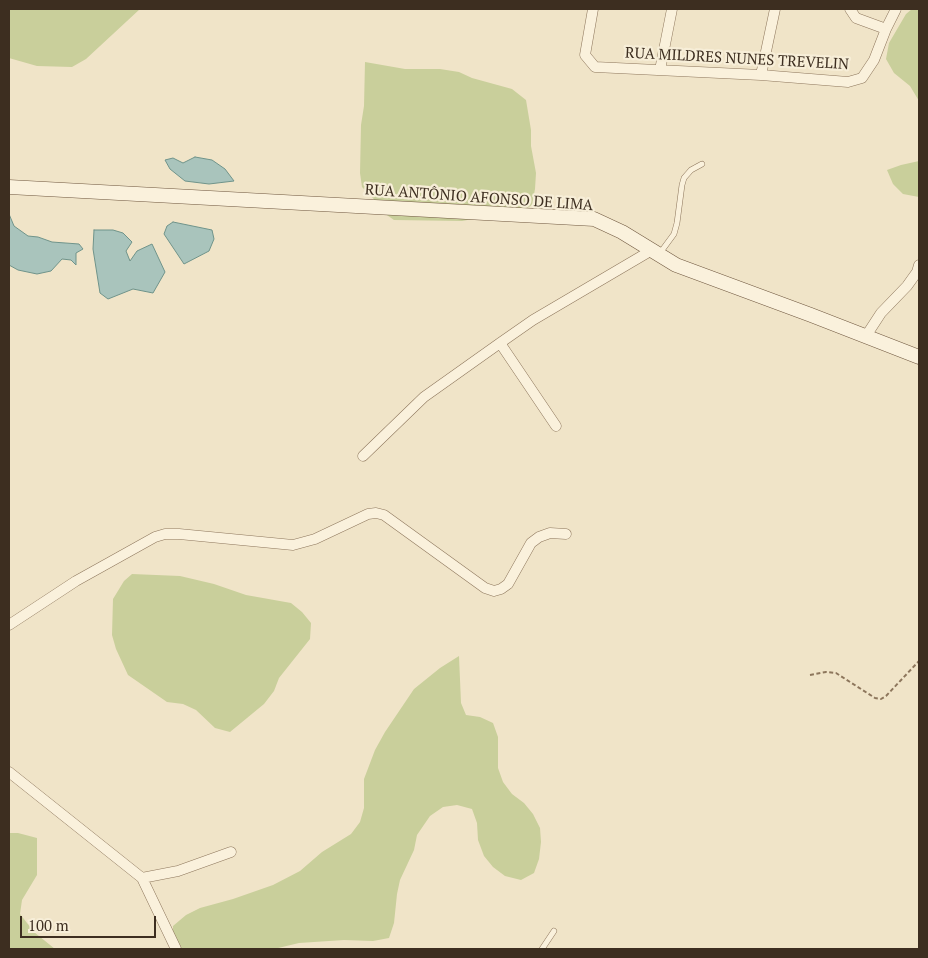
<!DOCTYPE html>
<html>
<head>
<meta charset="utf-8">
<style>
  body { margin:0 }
  #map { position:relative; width:928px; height:958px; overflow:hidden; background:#f0e4c8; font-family:"PT Serif",serif }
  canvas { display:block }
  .frame { position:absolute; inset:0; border:10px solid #3d2e20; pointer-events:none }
  .scale { position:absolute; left:20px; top:916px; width:136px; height:22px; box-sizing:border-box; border:2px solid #3d2e20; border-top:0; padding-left:6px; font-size:15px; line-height:18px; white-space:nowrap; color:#3d2e20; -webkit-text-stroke:4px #f7eed8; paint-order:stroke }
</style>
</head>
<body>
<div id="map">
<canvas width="928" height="958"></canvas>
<div class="frame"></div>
<div class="scale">100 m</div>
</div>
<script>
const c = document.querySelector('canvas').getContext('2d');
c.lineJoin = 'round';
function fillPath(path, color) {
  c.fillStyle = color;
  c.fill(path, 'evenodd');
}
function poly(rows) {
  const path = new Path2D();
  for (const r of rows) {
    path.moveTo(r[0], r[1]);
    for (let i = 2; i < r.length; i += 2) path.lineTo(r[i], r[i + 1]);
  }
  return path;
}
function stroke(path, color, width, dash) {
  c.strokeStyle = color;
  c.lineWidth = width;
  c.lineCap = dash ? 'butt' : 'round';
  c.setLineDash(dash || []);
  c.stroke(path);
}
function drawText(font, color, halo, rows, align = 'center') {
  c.font = font + ' "PT Serif",serif';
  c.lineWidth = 4.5;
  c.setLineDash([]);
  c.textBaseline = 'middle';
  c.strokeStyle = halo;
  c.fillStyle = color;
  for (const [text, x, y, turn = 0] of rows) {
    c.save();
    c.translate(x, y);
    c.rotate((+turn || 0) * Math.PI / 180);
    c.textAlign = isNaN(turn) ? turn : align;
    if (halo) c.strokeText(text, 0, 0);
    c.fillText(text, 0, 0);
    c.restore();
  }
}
fillPath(poly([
  [9,9,140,9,86,59,72,67,37,66,9,58],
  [912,9,919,9,919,101,910,86,894,73,886,59,889,43,906,14],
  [365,62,405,69,440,69,459,72,472,78,512,89,526,100,531,130,531,146,536,173,535,189,532,205,519,213,489,216,462,221,394,220,381,211,373,198,362,187,360,173,361,125,364,106],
  [919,161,919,197,903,194,893,184,887,170,901,165],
  [132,574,180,576,214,584,246,595,291,603,302,612,311,623,310,639,279,678,274,691,264,704,230,732,215,728,196,710,183,704,167,702,128,675,116,649,112,635,113,599,124,581],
  [459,656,461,703,466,715,480,717,493,723,498,737,498,768,503,782,512,794,524,803,533,814,540,828,541,842,539,859,534,873,521,880,505,876,493,867,484,856,478,840,477,823,472,809,457,805,443,807,430,816,417,835,414,850,400,880,397,894,394,923,389,938,373,941,344,940,299,943,274,949,175,949,173,940,173,926,186,915,200,908,233,899,273,885,300,871,322,852,351,834,360,822,364,808,364,779,375,750,385,732,414,689,440,668],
  [9,833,18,833,37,838,37,875,22,900,20,914,34,932,55,949,9,949]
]), '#c9cf9b');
const water = poly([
  [195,157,212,160,225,169,234,181,209,184,185,181,170,169,165,160,173,158,183,163,195,157],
  [9,214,14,226,28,236,38,237,52,242,79,244,83,249,76,253,76,265,71,260,62,259,51,271,37,274,18,270,9,265,9,214],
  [173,222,212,230,214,239,209,251,184,264,164,234,167,226,173,222],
  [94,230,113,230,123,233,132,242,126,251,130,261,137,251,152,244,165,272,153,293,133,289,108,299,100,293,93,249,94,230]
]);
fillPath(water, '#a9c4bc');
stroke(water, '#6f938a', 1);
const service = poly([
  [660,253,674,234,677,223,682,185,684,178,691,170,702,164],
  [542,949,554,931]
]);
const minor = poly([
  [593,9,585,55,595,67,761,75,848,82,862,78,874,60,886,29,896,9],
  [850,9,856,18,886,29],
  [660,70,672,9],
  [761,75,775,9],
  [866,336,881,313,907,286,917,272,919,265],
  [500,343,556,426],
  [363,456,424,397,500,343,533,320,652,250],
  [9,625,76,581,155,537,165,534,179,534,293,545,315,539,368,514,376,513,384,515,485,588,494,591,501,589,508,584,531,543,539,537,550,533,566,534],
  [9,772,142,878,176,949],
  [142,878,178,871,231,852]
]);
const secondary = poly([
  [9,187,594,219,622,232,676,265,811,315,919,357]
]);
stroke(service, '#8d765c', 6);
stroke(minor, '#8d765c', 11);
stroke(secondary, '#6f573f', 15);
stroke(poly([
  [810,675,826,672,836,673,875,698,881,699,886,696,919,661]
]), '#8d765c', 2, [4, 2.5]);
stroke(service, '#faf1dc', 5);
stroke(minor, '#faf1dc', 10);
stroke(secondary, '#faf1dc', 14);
drawText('15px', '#3d2e20', '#f7eed8', [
  ["RUA MILDRES NUNES TREVELIN",737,59,3],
  ["RUA ANTÔNIO AFONSO DE LIMA",479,198,4]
]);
</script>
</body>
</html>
